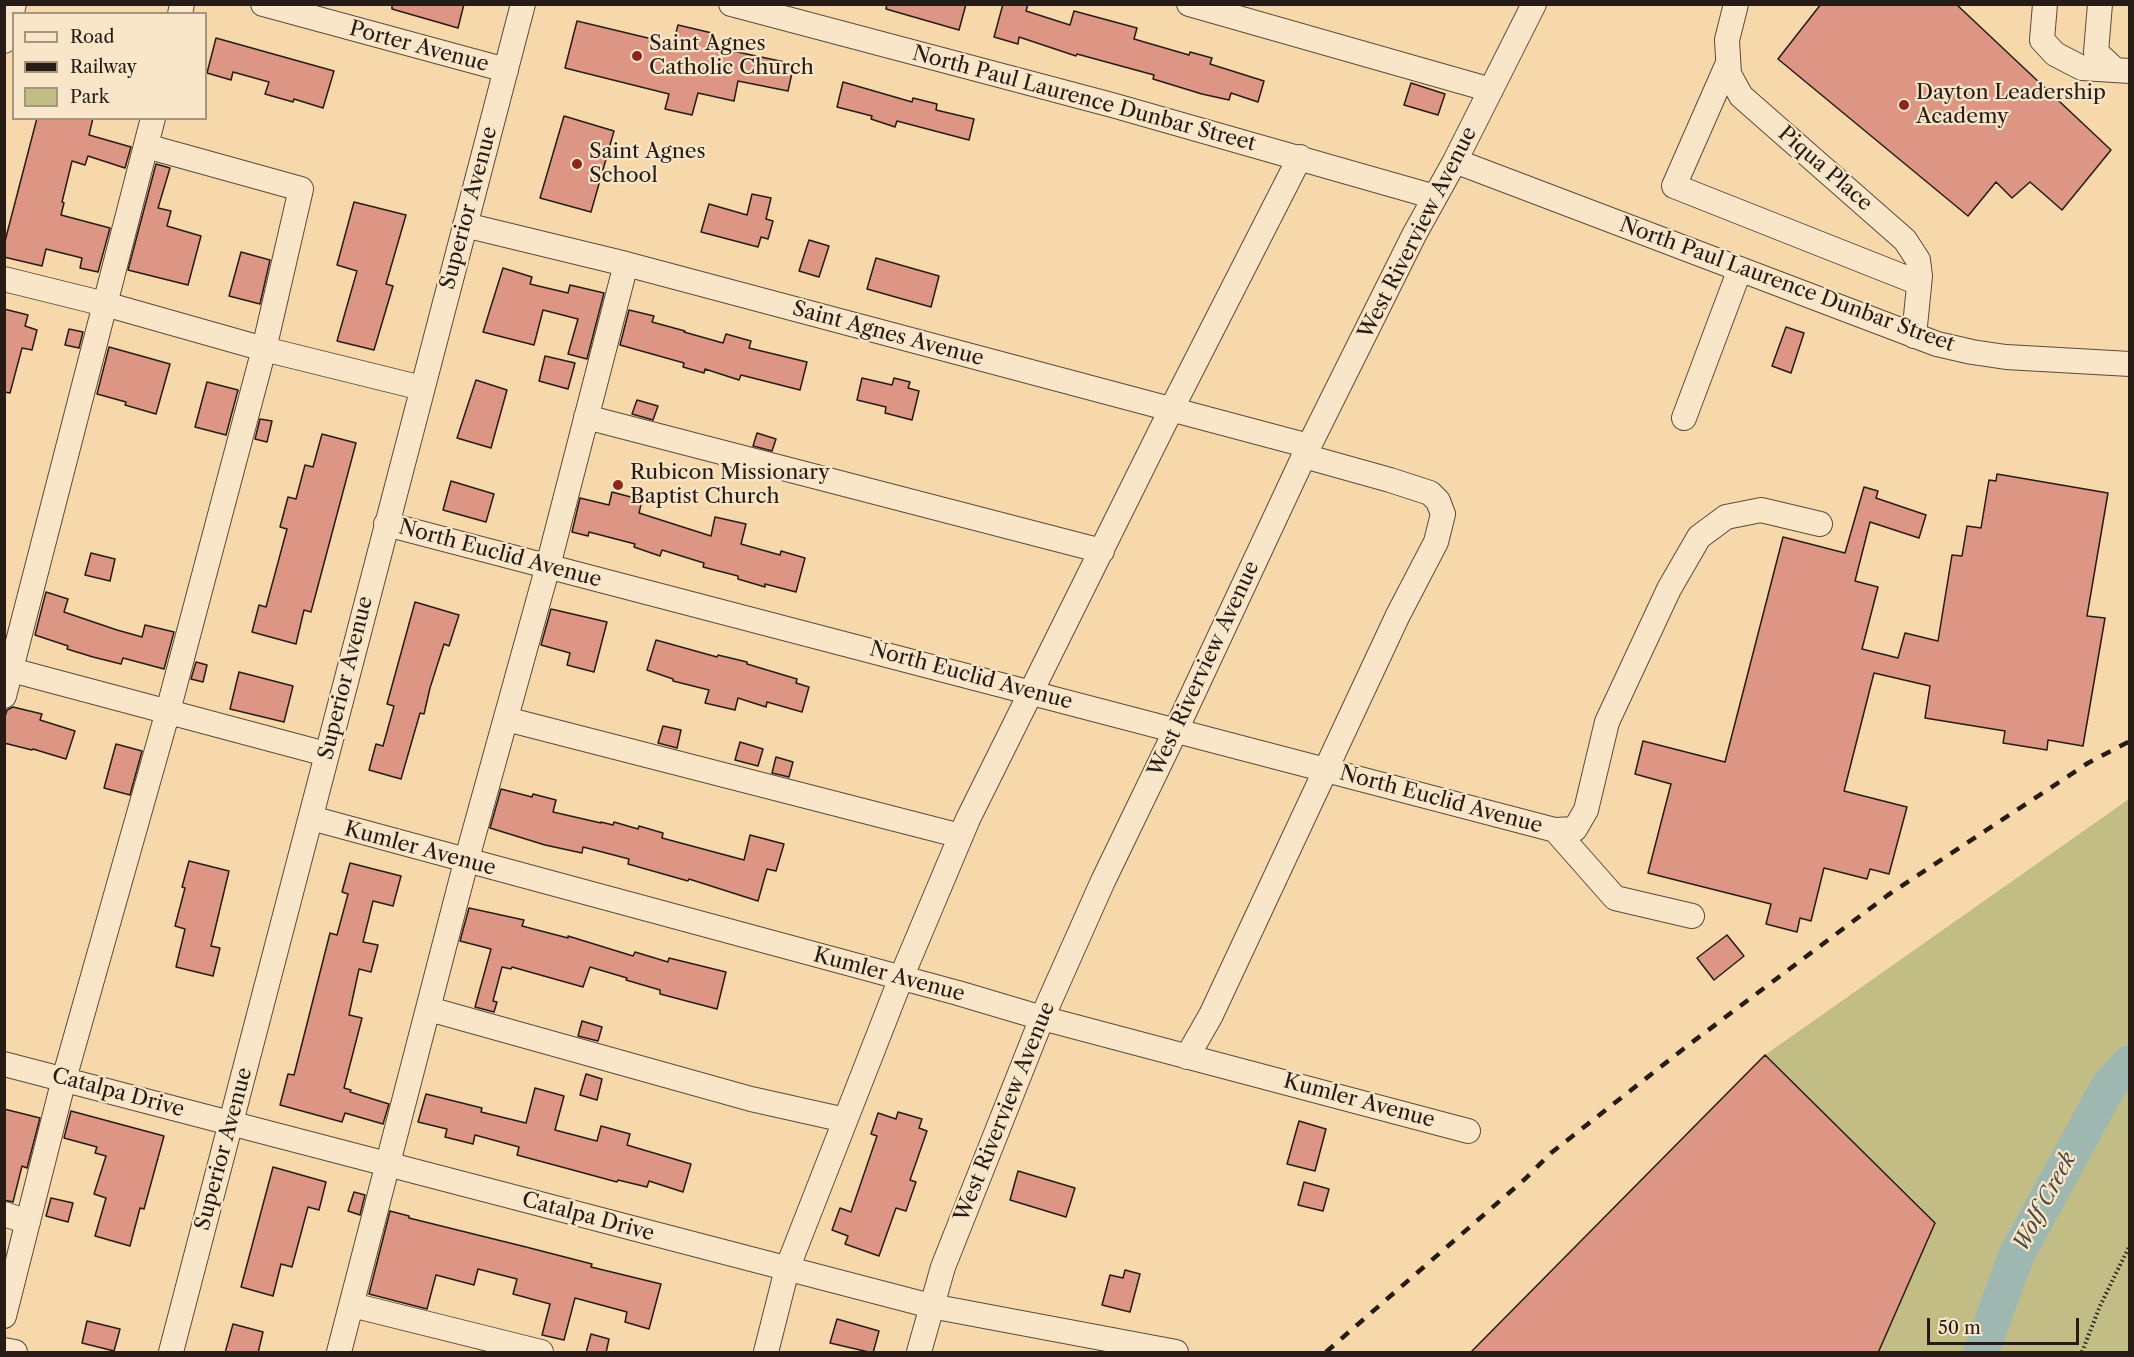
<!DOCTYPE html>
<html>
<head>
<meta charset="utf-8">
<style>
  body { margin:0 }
  #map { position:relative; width:2134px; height:1357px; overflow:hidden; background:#f6d8aa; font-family:"Libre Caslon Text",serif }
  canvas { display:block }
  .frame { position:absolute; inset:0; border:6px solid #261c15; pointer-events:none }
  .legend { position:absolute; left:12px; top:12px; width:195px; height:108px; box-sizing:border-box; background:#f9e6c8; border:2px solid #a59580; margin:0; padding:8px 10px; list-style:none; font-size:18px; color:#261c15 }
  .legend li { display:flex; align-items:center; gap:12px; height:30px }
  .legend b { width:30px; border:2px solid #a59580 }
  .scale { position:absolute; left:1927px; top:1318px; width:152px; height:27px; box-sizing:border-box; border:3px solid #261c15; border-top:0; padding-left:8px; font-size:18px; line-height:21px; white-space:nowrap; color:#261c15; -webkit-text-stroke:4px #f9e6c8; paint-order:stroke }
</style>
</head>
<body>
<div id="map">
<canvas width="2134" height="1357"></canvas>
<div class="frame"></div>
<ul class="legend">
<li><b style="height:8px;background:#f9e6c8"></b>Road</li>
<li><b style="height:8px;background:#261c15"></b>Railway</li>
<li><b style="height:16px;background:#c2bd85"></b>Park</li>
</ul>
<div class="scale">50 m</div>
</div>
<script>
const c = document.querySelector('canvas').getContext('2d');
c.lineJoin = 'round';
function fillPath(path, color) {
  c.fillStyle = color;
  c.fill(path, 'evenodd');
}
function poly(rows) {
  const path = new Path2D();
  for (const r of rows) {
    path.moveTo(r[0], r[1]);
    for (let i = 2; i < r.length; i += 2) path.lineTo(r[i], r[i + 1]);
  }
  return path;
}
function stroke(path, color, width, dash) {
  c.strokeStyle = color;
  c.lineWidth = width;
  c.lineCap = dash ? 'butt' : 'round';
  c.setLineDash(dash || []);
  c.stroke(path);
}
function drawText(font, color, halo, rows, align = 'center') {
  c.font = font + ' "Libre Caslon Text",serif';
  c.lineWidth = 4.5;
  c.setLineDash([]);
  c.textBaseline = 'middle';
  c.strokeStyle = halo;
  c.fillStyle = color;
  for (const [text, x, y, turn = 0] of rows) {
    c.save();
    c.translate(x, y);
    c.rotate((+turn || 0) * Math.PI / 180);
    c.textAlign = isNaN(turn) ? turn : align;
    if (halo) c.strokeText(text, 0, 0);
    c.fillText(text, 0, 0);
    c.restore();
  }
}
fillPath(poly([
  [2129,799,2129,1352,1878,1352,1935,1223,1765,1055]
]), '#c2bd85');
stroke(poly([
  [1981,1352,2016,1256,2108,1087,2130,1063]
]), '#9eb8b1', 36);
const building = poly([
  [392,4,464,4,458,28,392,9,392,4],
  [887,4,966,4,959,30,886,9,887,4],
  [1003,4,1028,4,1026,11,1070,25,1074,11,1137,28,1134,39,1189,55,1190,52,1212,58,1210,64,1264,81,1258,102,1231,93,1229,100,1202,94,1153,79,1154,75,1077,54,1076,56,1019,37,1018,44,994,37,1003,4],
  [1821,4,1956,4,2111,150,2062,210,2030,182,2012,198,1996,182,1968,216,1778,59,1821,4],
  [577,21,673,44,678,25,712,33,709,46,794,64,788,91,738,81,734,101,698,93,692,115,665,109,669,94,565,68,577,21],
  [216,38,334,71,323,108,294,99,293,102,265,94,269,82,233,72,231,80,207,73,216,38],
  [843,82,912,102,913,98,937,104,936,110,974,119,969,140,897,121,895,127,871,119,872,116,837,107,843,82],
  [1411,83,1445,94,1438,115,1404,105,1411,83],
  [564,116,614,131,591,212,540,198,564,116],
  [37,118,93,118,89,135,131,147,125,168,88,156,85,165,72,161,62,202,64,203,61,215,110,228,98,272,80,268,82,258,46,249,42,266,4,257,4,245,37,118],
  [156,164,170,168,158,208,171,211,167,226,201,236,188,285,128,270,156,164],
  [752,194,771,198,766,219,773,221,768,239,761,237,758,247,701,232,709,204,747,215,752,194],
  [354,202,406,215,386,284,393,286,374,350,337,341,357,271,337,265,354,202],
  [809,240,829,246,819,277,799,271,809,240],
  [241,252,270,260,260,304,229,296,241,252],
  [876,258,939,276,931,307,867,289,876,258],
  [503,268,532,277,530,284,568,293,570,285,604,293,587,359,568,354,578,319,543,310,534,345,483,332,503,268],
  [4,309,28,315,25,326,37,330,32,350,22,348,10,393,4,392,4,309],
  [629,310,654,316,652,322,685,331,684,332,723,343,726,334,751,341,749,348,807,362,800,390,741,375,739,380,705,369,704,373,683,367,684,363,620,345,629,310],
  [1786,327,1804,333,1791,373,1772,366,1786,327],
  [69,329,83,332,79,348,65,345,69,329],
  [109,347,170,364,156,414,125,405,126,402,97,394,109,347],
  [545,356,575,363,568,389,539,381,545,356],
  [862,378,892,385,894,378,910,382,908,388,919,391,912,420,885,413,886,407,857,400,862,378],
  [476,380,507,390,491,448,457,438,476,380],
  [207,382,238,390,226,435,195,427,207,382],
  [637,400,658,406,653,420,632,414,637,400],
  [260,419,272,421,267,442,255,439,260,419],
  [757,433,776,439,772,451,753,446,757,433],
  [322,434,356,443,311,612,304,610,296,644,252,632,259,605,266,607,287,529,280,527,288,497,296,499,305,465,313,467,322,434],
  [1997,474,2108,493,2087,616,2105,618,2083,746,2048,740,2047,750,2003,743,2005,731,1925,718,1930,686,1874,673,1844,791,1907,807,1889,874,1870,869,1867,879,1824,868,1811,921,1800,918,1797,932,1766,924,1771,904,1648,873,1671,784,1635,774,1643,741,1725,762,1783,537,1845,553,1864,487,1878,491,1876,498,1926,515,1919,538,1870,522,1855,581,1878,587,1862,649,1898,658,1905,633,1938,641,1952,555,1962,556,1967,526,1981,528,1989,480,1996,481,1997,474],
  [451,481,494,494,486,522,443,510,451,481],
  [612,492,642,500,639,513,711,536,715,517,746,524,741,544,780,555,781,551,805,558,796,592,765,584,765,587,738,579,738,576,703,567,704,563,662,550,660,556,634,547,635,544,589,532,588,536,572,532,580,498,609,505,612,492],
  [91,553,115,559,110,581,85,575,91,553],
  [46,592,68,599,64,612,117,630,142,637,145,625,174,632,164,669,123,658,121,664,93,657,67,649,68,646,35,635,46,592],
  [415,602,459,615,449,646,444,644,430,688,424,714,420,713,401,779,369,770,376,744,383,746,394,706,387,704,415,602],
  [551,609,607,622,594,672,567,665,570,653,541,645,551,609],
  [656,640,717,657,718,655,747,662,747,664,797,679,796,683,809,687,802,712,767,702,766,707,738,698,735,710,705,703,709,690,673,681,673,679,647,670,656,640],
  [196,662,207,665,203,682,191,679,196,662],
  [239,672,293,686,284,722,230,709,239,672],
  [13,707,42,714,40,720,75,731,66,759,33,749,32,750,4,743,4,720,7,710,13,707],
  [663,726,681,730,677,748,658,743,663,726],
  [740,742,763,749,758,766,735,760,740,742],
  [116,744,142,751,130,795,104,788,116,744],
  [776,757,793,762,789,777,772,773,776,757],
  [501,789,532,797,533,794,556,800,553,812,601,823,601,822,613,825,614,822,638,829,639,826,663,833,662,838,744,860,750,835,784,844,776,871,767,869,758,901,689,879,688,881,628,864,629,859,583,847,582,853,545,845,490,828,501,789],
  [189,861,229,871,211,946,220,948,213,976,176,967,185,929,175,926,185,888,182,887,189,861],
  [350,863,401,876,393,906,373,901,363,942,378,945,371,972,359,969,349,1015,362,1018,344,1088,351,1090,350,1092,389,1104,383,1124,345,1113,342,1122,280,1105,288,1074,294,1075,330,933,337,935,348,894,342,892,350,863],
  [469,908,524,920,522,926,568,938,568,936,633,956,635,952,668,962,669,958,726,972,717,1009,660,994,660,990,626,980,627,978,590,967,583,987,512,967,511,969,502,967,493,1001,497,1002,494,1012,475,1007,491,949,460,941,469,908],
  [1727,935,1744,956,1714,980,1697,958,1727,935],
  [582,1021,602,1027,598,1041,578,1036,582,1021],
  [1765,1055,1935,1223,1878,1353,1470,1353,1765,1055],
  [586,1074,602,1079,597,1100,580,1095,586,1074],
  [535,1088,564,1096,555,1130,597,1141,601,1126,630,1134,627,1145,691,1164,683,1192,649,1181,647,1187,618,1180,617,1182,558,1166,517,1155,519,1147,475,1135,473,1144,445,1137,447,1129,418,1122,426,1094,482,1108,481,1112,526,1123,535,1088],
  [4,1109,40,1118,27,1168,22,1166,13,1202,4,1200,4,1109],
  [71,1111,164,1136,144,1209,140,1208,130,1246,95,1236,106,1198,94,1194,106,1156,95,1153,97,1147,64,1138,71,1111],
  [898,1112,922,1119,919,1128,927,1131,910,1180,916,1182,906,1211,896,1208,879,1256,845,1244,848,1236,832,1230,840,1208,851,1212,877,1136,871,1134,878,1113,896,1119,898,1112],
  [1299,1121,1326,1129,1315,1171,1287,1164,1299,1121],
  [273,1167,326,1182,319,1210,308,1207,292,1267,281,1264,273,1296,241,1287,273,1167],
  [1018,1171,1075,1188,1066,1217,1010,1200,1018,1171],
  [1304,1182,1329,1189,1323,1211,1298,1205,1304,1182],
  [354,1192,365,1195,360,1215,348,1211,354,1192],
  [51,1198,73,1203,68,1222,46,1216,51,1198],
  [390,1211,409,1216,409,1218,526,1247,592,1264,591,1267,661,1284,649,1329,625,1322,627,1312,575,1298,564,1340,542,1335,550,1304,513,1294,517,1279,478,1269,474,1285,436,1275,427,1309,369,1294,390,1211],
  [1125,1270,1140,1274,1130,1312,1102,1305,1110,1275,1123,1278,1125,1270],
  [837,1319,879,1331,873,1353,830,1343,837,1319],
  [87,1321,120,1329,114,1351,82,1343,87,1321],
  [233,1324,263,1332,258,1353,225,1353,233,1324],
  [591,1334,609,1339,606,1353,586,1353,591,1334]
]);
fillPath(building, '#dd9584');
stroke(building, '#261c15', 1.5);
const minor = poly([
  [263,4,506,70],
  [731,4,1112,105,1435,197],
  [1189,4,1491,90],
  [1736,4,1727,40,1729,74,1741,96,1905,240,1918,260,1920,276,1914,336],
  [2045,4,2042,40,2055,54,2082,68,2130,71],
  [2100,4,2096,52,2113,68],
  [180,14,182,4],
  [4,41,14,4],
  [1728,63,1674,186,1919,283],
  [1455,161,1937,344,1972,352,2006,357,2130,364],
  [465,225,626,264,1309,446],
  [4,279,105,304,264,349,422,388],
  [586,417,1102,551],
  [1684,418,1740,269],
  [386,524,1555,830,1575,829,1586,810,1607,722,1669,589,1699,537,1726,517,1761,510,1820,524],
  [4,668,326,754],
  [4,696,153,118],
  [506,719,961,836],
  [311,818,958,993,1042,1018,1468,1131],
  [1555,830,1615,898,1692,916],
  [429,1009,751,1099,845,1120],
  [1187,1057,1211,1015,1398,615,1436,542,1443,514,1438,501,1430,493,1390,480,1304,456],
  [4,1064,931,1306,1176,1352],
  [4,1214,28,1222],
  [352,1305,541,1352],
  [4,1316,64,1079,168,711,264,349,301,189,146,146],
  [4,1350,15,1352],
  [171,1352,523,4],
  [339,1352,466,862,548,566,626,264],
  [766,1352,787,1269,901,978,968,819,1171,410,1300,157],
  [919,1352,943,1267,1042,1018,1103,881,1175,732,1304,456,1414,235,1455,161,1534,4]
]);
stroke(minor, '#5a4b3a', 26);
stroke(poly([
  [2082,1352,2100,1306,2130,1245]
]), '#261c15', 4, [1.5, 3]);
stroke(minor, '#f9e6c8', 24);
stroke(poly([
  [1326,1352,1525,1179,1551,1153,1691,1043,1888,895,2088,763,2130,741]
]), '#261c15', 4.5, [10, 10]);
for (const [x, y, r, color] of [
  [637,56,6,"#8f2418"],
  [1904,105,6,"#8f2418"],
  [577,164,6,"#8f2418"],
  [618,485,6,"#8f2418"]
]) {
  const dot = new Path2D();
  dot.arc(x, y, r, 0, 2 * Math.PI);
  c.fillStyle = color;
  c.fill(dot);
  stroke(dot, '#f9e6c8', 2);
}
drawText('21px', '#261c15', '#f9e6c8', [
  ["Saint Agnes",649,44],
  ["Catholic Church",649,68],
  ["Dayton Leadership",1916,93],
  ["Academy",1916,117],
  ["Saint Agnes",589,152],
  ["School",589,176],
  ["Rubicon Missionary",630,473],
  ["Baptist Church",630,497]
], 'left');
drawText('21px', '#261c15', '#f9e6c8', [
  ["Porter Avenue",419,47,15],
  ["North Paul Laurence Dunbar Street",1084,99,15],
  ["Piqua Place",1825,169,41],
  ["Superior Avenue",469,208,-75],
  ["West Riverview Avenue",1418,233,-63],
  ["North Paul Laurence Dunbar Street",1787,285,20],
  ["Saint Agnes Avenue",888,334,15],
  ["North Euclid Avenue",500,554,15],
  ["West Riverview Avenue",1204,669,-65],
  ["North Euclid Avenue",971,676,15],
  ["Superior Avenue",346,678,-76],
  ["North Euclid Avenue",1441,800,15],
  ["Kumler Avenue",420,849,15],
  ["Kumler Avenue",889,975,15],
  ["Catalpa Drive",118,1093,15],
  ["Kumler Avenue",1359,1101,15],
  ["West Riverview Avenue",1005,1112,-68],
  ["Superior Avenue",224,1149,-75],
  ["Catalpa Drive",588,1217,15]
]);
drawText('italic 22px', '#4a4b44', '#f9e6c8', [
  ["Wolf Creek",2045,1202,-62]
]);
</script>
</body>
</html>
